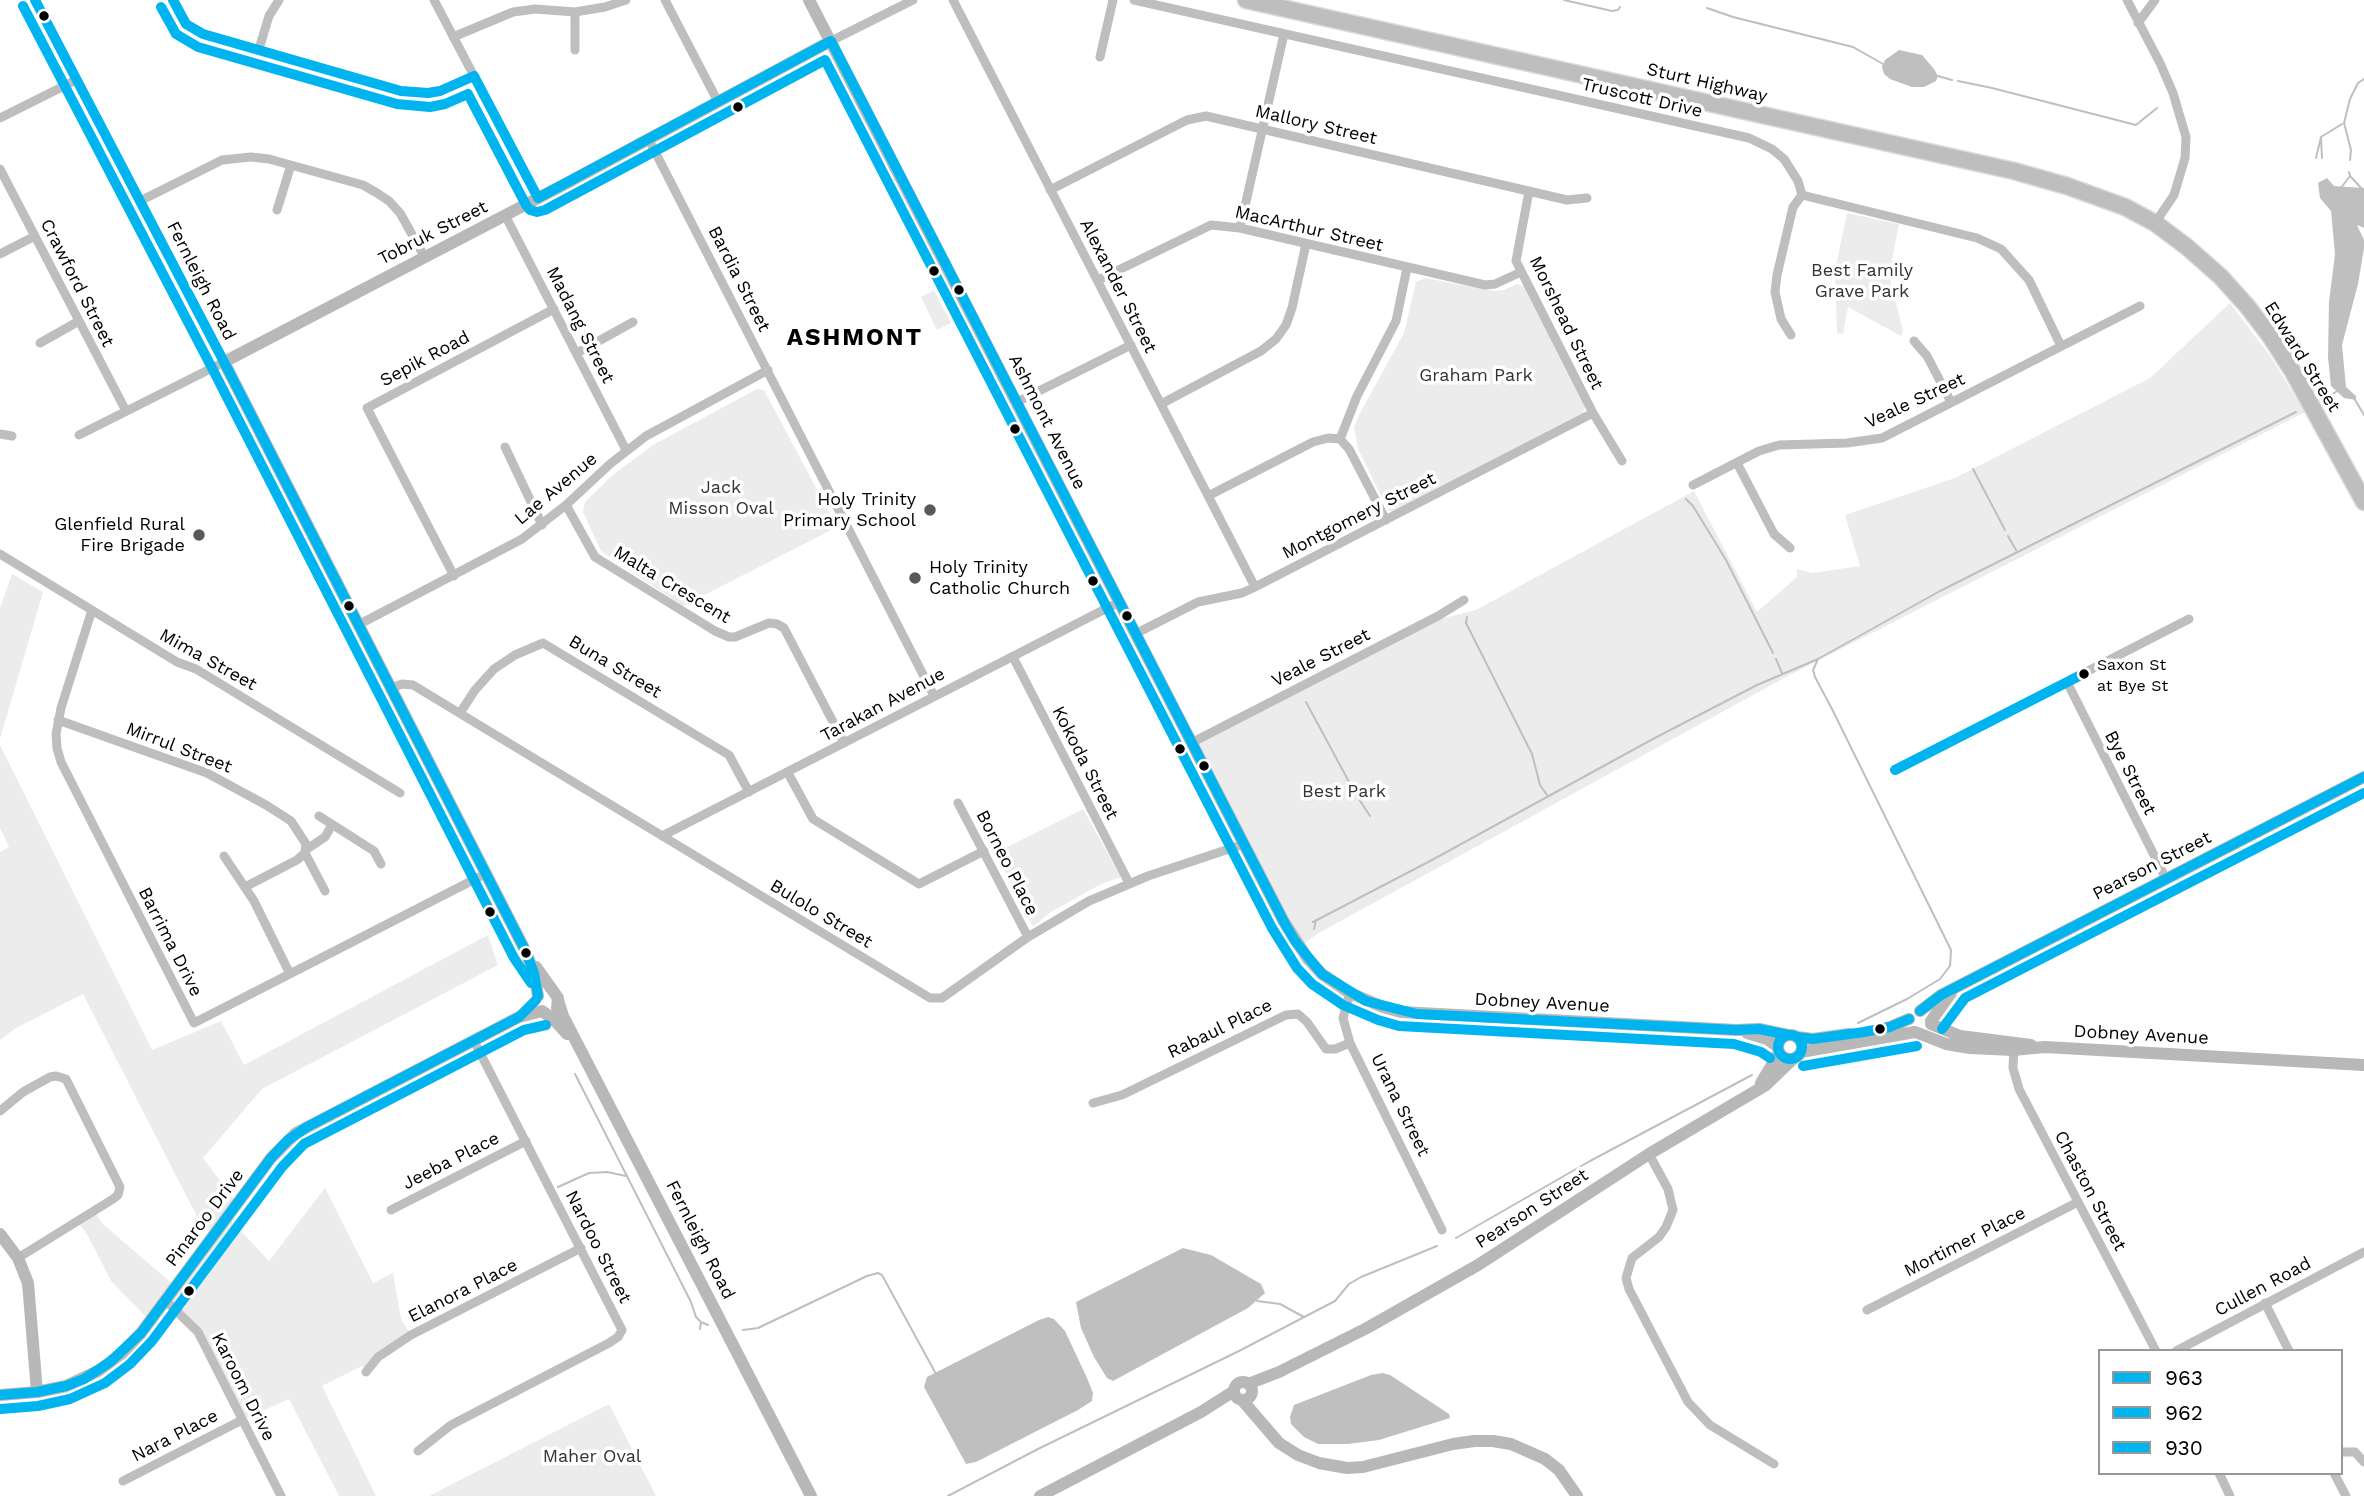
<!DOCTYPE html>
<html>
<head>
<meta charset="utf-8">
<style>
  body { margin:0 }
  #map { position:relative; width:2364px; height:1496px; overflow:hidden; background:#fff; font-family:"Work Sans",sans-serif }
  canvas { display:block }
  .legend { position:absolute; left:2098px; top:1349px; width:245px; height:126px; box-sizing:border-box; background:#fff; border:2px solid #999; margin:0; padding:9px 12px; list-style:none; font-size:21px; color:#000 }
  .legend li { display:flex; align-items:center; gap:14px; height:35px }
  .legend b { width:35px; border:2px solid #999 }
</style>
</head>
<body>
<div id="map">
<canvas width="2364" height="1496"></canvas>
<ul class="legend">
<li><b style="height:9px;background:#00b5ef"></b>963</li>
<li><b style="height:9px;background:#00b5ef"></b>962</li>
<li><b style="height:9px;background:#00b5ef"></b>930</li>
</ul>
</div>
<script>
const c = document.querySelector('canvas').getContext('2d');
c.lineJoin = 'round';
function fillPath(path, color) {
  c.fillStyle = color;
  c.fill(path, 'evenodd');
}
function poly(rows) {
  const path = new Path2D();
  for (const r of rows) {
    if (r.length === 3) {
      path.moveTo(r[0] + r[2], r[1]);
      path.arc(r[0], r[1], r[2], 0, 2 * Math.PI);
      continue;
    }
    path.moveTo(r[0], r[1]);
    for (let i = 2; i < r.length; i += 2) path.lineTo(r[i], r[i + 1]);
  }
  return path;
}
function stroke(path, color, width, dash) {
  c.strokeStyle = color;
  c.lineWidth = width;
  c.lineCap = dash ? 'butt' : 'round';
  c.setLineDash(dash || []);
  c.stroke(path);
}
function drawText(font, color, halo, rows, align = 'center') {
  c.font = font + ' "Work Sans",sans-serif';
  c.lineWidth = 7;
  c.setLineDash([]);
  c.textBaseline = 'middle';
  c.strokeStyle = halo;
  c.fillStyle = color;
  for (const [text, x, y, turn = 0] of rows) {
    c.save();
    c.translate(x, y);
    c.rotate((+turn || 0) * Math.PI / 180);
    c.textAlign = isNaN(turn) ? turn : align;
    if (halo) c.strokeText(text, 0, 0);
    c.fillText(text, 0, 0);
    c.restore();
  }
}
fillPath(poly([
  [1847,213,1899,224,1889,275,1903,331,1901,336,1848,307,1843,334,1837,333,1835,270],
  [1425,278,1494,291,1504,290,1517,284,1526,287,1585,406,1582,416,1394,513,1388,510,1358,449,1354,428,1359,415,1404,333,1416,282],
  [934,290,951,323,937,330,921,297],
  [2230,303,2271,357,2305,412,1786,677,1317,934,1304,944,1299,938,1194,744,1440,619,1476,610,1694,491,1757,612,1797,577,1797,569,1812,573,1860,566,1845,515,1955,478,2150,378],
  [757,389,764,390,837,527,683,606,601,551,583,512,585,502,614,474,653,445],
  [12,574,43,592,0,739,0,608],
  [0,745,152,1050,221,1021,244,1065,488,935,498,965,262,1089,203,1158,237,1203,227,1216,269,1261,325,1188,373,1283,393,1273,401,1319,411,1335,378,1357,366,1372,362,1366,322,1386,376,1496,339,1496,289,1399,242,1420,198,1332,165,1300,150,1321,111,1281,87,1234,78,1222,95,1212,103,1224,175,1286,212,1235,201,1223,193,1209,83,994,16,1028,0,1040,0,852,9,847,0,828],
  [1083,809,1121,877,1101,884,1051,912,1033,927,995,853],
  [609,1404,656,1496,429,1496]
]), '#ececec');
fillPath(poly([
  [1899,50,1922,55,1934,69,1938,76,1936,81,1924,87,1912,87,1890,79,1884,74,1882,67,1885,60],
  [2327,178,2334,186,2364,188,2364,228,2357,225,2364,240,2364,248,2358,284,2342,345,2346,387,2356,396,2356,400,2344,398,2331,386,2328,357,2329,302,2335,254,2331,211,2320,198,2318,183],
  [1183,1248,1211,1255,1261,1284,1265,1293,1248,1308,1113,1381,1107,1378,1094,1357,1081,1328,1076,1302],
  [1048,1317,1054,1319,1065,1331,1087,1378,1093,1393,1092,1401,1078,1410,976,1462,966,1464,924,1387,927,1377,1039,1320],
  [1383,1373,1390,1375,1443,1410,1449,1414,1450,1418,1379,1440,1348,1444,1318,1444,1304,1437,1291,1424,1290,1417,1294,1405,1371,1375]
]), '#bfbfbf');
stroke(poly([
  [1564,0,1612,11,1618,10,1620,7],
  [1707,8,1733,17,1853,47,1883,64],
  [1938,76,1952,80],
  [1958,81,1992,88,2136,125,2157,108],
  [2321,138,2322,158],
  [2316,158,2321,137,2342,124],
  [2350,160,2351,150,2344,123,2350,99,2358,83,2364,79],
  [2349,172,2350,176,2364,191],
  [2340,189,2350,176],
  [2354,398,2364,415],
  [2324,400,2337,391],
  [1973,469,2005,530],
  [1686,499,1693,506,1726,560,1773,653],
  [2008,536,2016,550],
  [1467,617,1466,623,1532,754,1540,785,1547,795],
  [1776,659,1782,673],
  [1306,702,1355,793,1370,816],
  [1313,922,1432,860,1651,740,1757,685,1818,659],
  [1314,929,1316,920],
  [1858,1023,1907,999,1940,979,1950,966,1951,950,1833,711,1815,677,1813,670,1818,659,1940,591,2296,412],
  [575,1074,691,1302,696,1317,701,1322],
  [558,1187,589,1173,607,1172,626,1176],
  [1456,1238,1590,1161,1752,1075],
  [1257,1301,1280,1304,1304,1317],
  [700,1329,701,1322,708,1325],
  [743,1330,758,1328,867,1276,878,1273,882,1275,936,1374],
  [948,1496,1038,1449,1239,1351,1335,1301,1349,1284,1361,1277,1437,1246]
]), '#bfbfbf', 2);
const highway = poly([
  [1246,0,2014,171,2067,186,2125,207,2155,223,2187,247,2221,277,2247,306,2270,336,2293,372,2364,502]
]);
stroke(highway, '#dbdbdb', 19);
stroke(poly([
  [35,0,224,362,79,435],
  [173,0,186,24,203,34,401,91,428,93,440,91,474,76],
  [434,0,538,198],
  [665,0,717,100],
  [953,0,1255,587],
  [1134,0,1749,138,1772,149,1784,159,1798,181,1802,195],
  [2127,0,2160,63,2173,93,2186,137,2185,158,2174,195,2155,223],
  [2138,23,2155,0],
  [453,37,513,12,535,9,575,12,605,7,626,0],
  [831,41,913,0],
  [259,49,269,16,279,0],
  [575,50,575,12],
  [1100,57,1113,0],
  [0,118,76,80],
  [648,138,934,696],
  [0,169,126,411],
  [1050,190,1187,120,1206,116,1567,200,1587,198],
  [1529,191,1516,261,1593,413,1622,461],
  [1802,195,1977,238,2001,249,2029,280,2061,346],
  [140,201,222,160,251,157,269,159,363,185,377,193,389,201,400,213,424,256],
  [277,210,291,165],
  [505,215,626,450],
  [1240,228,1284,34],
  [0,254,35,236],
  [1098,280,1211,225,1240,228,1485,285,1495,284,1521,272],
  [1791,335,1781,319,1775,292,1777,275,1793,207,1802,195],
  [1914,341,1927,356,1951,402],
  [40,343,79,321],
  [577,353,633,322],
  [1017,402,1131,345],
  [1161,404,1261,351,1276,339,1286,325,1292,308,1306,244],
  [0,434,12,436],
  [1340,439,1357,396,1396,321,1407,268],
  [1340,439,1349,449,1386,520],
  [505,447,542,525],
  [1737,463,1774,534,1790,548],
  [1693,485,1759,451,1779,445,1847,443,1882,438,2140,306],
  [1208,496,1313,442,1328,438,1340,439],
  [566,505,595,557,715,631,729,637,735,637,769,623,777,624,784,628,844,743],
  [0,554,177,662,196,669,400,793],
  [454,576,367,408,554,309],
  [92,610,61,708,56,734,57,748,61,762,194,1023,485,874],
  [358,625,522,539,566,505,610,464,646,436,768,370],
  [1135,634,1198,602,1242,593,1255,587,1593,413],
  [1013,657,1129,883],
  [2067,682,2166,879],
  [391,688,402,684,413,685,930,998,942,998,1028,937,1089,901,1148,876,1244,844],
  [460,713,475,690,494,669,515,655,543,643,729,755,749,792],
  [58,720,207,773,266,805,291,821,306,844,305,853,297,860,245,887],
  [1191,743,1438,616,1464,600],
  [1895,770,2189,619],
  [788,773,813,819,919,884,984,851],
  [958,803,1028,937],
  [319,816,374,851,381,864],
  [662,836,1119,602],
  [307,849,325,837,332,825],
  [305,853,325,891],
  [224,856,254,901,290,974],
  [1350,993,1343,1018,1350,1043,1442,1230],
  [2014,1046,2013,1068,2019,1089,2156,1351],
  [1093,1103,1122,1095,1286,1015,1298,1014,1307,1022,1326,1049,1335,1049,1350,1043],
  [0,1111,23,1092,50,1077,56,1076,66,1079,120,1187,118,1195,113,1199,18,1258],
  [1649,1154,1668,1189,1673,1210,1666,1227,1659,1237,1632,1258,1626,1278,1629,1289,1688,1402,1710,1425,1774,1464],
  [391,1210,526,1141],
  [165,1300,198,1332,281,1496],
  [2265,1303,2289,1351],
  [1867,1310,2078,1202],
  [2176,1351,2364,1252],
  [366,1372,378,1357,411,1335,581,1248],
  [418,1451,451,1425,609,1343,618,1337,622,1330,474,1041],
  [2341,1452,2355,1452,2364,1462],
  [2219,1473,2230,1496],
  [2334,1473,2346,1496],
  [123,1481,242,1420]
]), '#bebebe', 9);
stroke(poly([
  [809,0,1284,922,1308,959,1322,974,1350,993,1383,1007,1401,1012,1736,1030,1759,1029,1788,1035],
  [536,967,558,998,557,1008],
  [538,996,534,973,526,952,224,362,567,183,831,41],
  [558,1000,563,1016,811,1496],
  [1920,1011,1941,995,2364,777],
  [545,1013,555,1021,567,1034],
  [1931,1021,1951,993],
  [1931,1024,1960,1036,2031,1045],
  [1877,1030,1890,1027,1909,1019],
  [1747,1033,1767,1039,1778,1047],
  [1918,1033,1946,1044,1970,1048,2013,1050,2045,1047,2364,1065],
  [1790,1047,12],
  [1797,1037,1813,1039,1849,1034],
  [1801,1052,1915,1032],
  [1761,1083,1779,1053],
  [0,1234,18,1258,28,1283,37,1392],
  [1243,1391,9],
  [1248,1384,1279,1372,1367,1328,1478,1265,1649,1154,1766,1085,1793,1059],
  [0,1395,37,1392,66,1386,98,1371,121,1354,141,1333,271,1158,296,1133,519,1017,542,1011],
  [1242,1400,1279,1443,1298,1455,1319,1463,1347,1468,1363,1467,1453,1444,1474,1441,1493,1441,1511,1444,1545,1459,1559,1470,1577,1496],
  [1040,1496,1201,1412,1234,1391]
]), '#b8b8b8', 12);
stroke(highway, '#bebebe', 16);
stroke(poly([
  [35,0,224,362,526,952,534,973,538,996],
  [173,0,186,24,203,34,401,91,428,93,440,91,474,76,538,198,831,41,1284,922,1295,941,1322,974,1366,1001,1417,1014,1736,1030,1759,1029,1788,1035],
  [1920,1011,1941,995,2364,777],
  [1790,1047,12],
  [1797,1037,1813,1039,1864,1032,1890,1027,1909,1019],
  [0,1395,37,1392,66,1386,84,1379,110,1362,141,1333,271,1158,288,1140,307,1127,519,1017,536,1000]
]), '#00b5ef', 10);
stroke(poly([
  [23,6,212,368,514,958,531,983],
  [161,7,176,34,198,47,397,104,430,107,445,104,468,94,526,205,530,210,537,212,545,210,825,60,1272,928,1297,968,1312,984,1343,1005,1378,1020,1399,1026,1734,1044,1761,1052,1770,1058],
  [1942,1029,1965,998,2364,793],
  [1803,1066,1917,1046],
  [1,1409,38,1406,70,1399,105,1383,130,1364,152,1341,282,1167,304,1144,524,1030,546,1025]
]), '#00b5ef', 10);
stroke(poly([
  [1895,770,2085,673]
]), '#00b5ef', 10);
for (const [x, y, r, color] of [
  [44,16,6,"#000"],
  [738,107,6,"#000"],
  [934,271,6,"#000"],
  [959,290,6,"#000"],
  [1015,429,6,"#000"],
  [930,510,7,"#595959"],
  [199,535,7,"#595959"],
  [915,578,7,"#595959"],
  [1093,581,6,"#000"],
  [349,606,6,"#000"],
  [1127,616,6,"#000"],
  [2084,674,6,"#000"],
  [1180,749,6,"#000"],
  [1204,766,6,"#000"],
  [490,912,6,"#000"],
  [526,953,6,"#000"],
  [1880,1029,6,"#000"],
  [189,1291,6,"#000"]
]) {
  const dot = new Path2D();
  dot.arc(x, y, r, 0, 2 * Math.PI);
  c.fillStyle = color;
  c.fill(dot);
  stroke(dot, '#fff', 2.5);
}
drawText('16px', '#000', '#fff', [
  ["Saxon St",2097,665],
  ["at Bye St",2097,686]
], 'left');
drawText('18px', '#000', '#fff', [
  ["Sturt Highway",1707,83,13],
  ["Truscott Drive",1642,98,13],
  ["Mallory Street",1316,125,13],
  ["MacArthur Street",1309,229,13],
  ["Tobruk Street",433,233,-27],
  ["Bardia Street",739,279,63],
  ["Fernleigh Road",201,281,63],
  ["Crawford Street",77,283,63],
  ["Alexander Street",1118,286,63],
  ["Morshead Street",1566,323,64],
  ["Madang Street",580,325,63],
  ["Edward Street",2302,357,58],
  ["Sepik Road",425,359,-28],
  ["Veale Street",1915,401,-25],
  ["Ashmont Avenue",1047,422,63],
  ["Lae Avenue",556,489,-40],
  ["Montgomery Street",1359,516,-27],
  ["Malta Crescent",672,585,31],
  ["Veale Street",1321,658,-27],
  ["Mima Street",208,660,29],
  ["Buna Street",615,667,31],
  ["Tarakan Avenue",883,705,-28],
  ["Mirrul Street",179,748,21],
  ["Kokoda Street",1085,763,63],
  ["Bye Street",2130,773,63],
  ["Borneo Place",1007,863,63],
  ["Pearson Street",2152,866,-27],
  ["Bulolo Street",821,914,31],
  ["Barrima Drive",170,942,63],
  ["Dobney Avenue",1542,1003,3],
  ["Rabaul Place",1220,1029,-26],
  ["Dobney Avenue",2141,1035,3],
  ["Urana Street",1400,1105,64],
  ["Jeeba Place",451,1161,-27],
  ["Chaston Street",2090,1191,62],
  ["Pearson Street",1532,1209,-33],
  ["Pinaroo Drive",205,1218,-53],
  ["Fernleigh Road",700,1240,63],
  ["Mortimer Place",1965,1242,-27],
  ["Nardoo Street",598,1247,63],
  ["Cullen Road",2263,1287,-28],
  ["Elanora Place",463,1291,-27],
  ["Karoom Drive",243,1387,63],
  ["Nara Place",175,1436,-27]
]);
drawText('18px', '#333', '#fff', [
  ["Best Family",1862,271],
  ["Grave Park",1862,292],
  ["Graham Park",1476,376],
  ["Jack",721,488],
  ["Misson Oval",721,509],
  ["Best Park",1344,792],
  ["Maher Oval",592,1457]
]);
drawText('18px', '#000', '#fff', [
  ["Holy Trinity",916,500],
  ["Primary School",916,521],
  ["Glenfield Rural",185,525],
  ["Fire Brigade",185,546],
  ["Holy Trinity",929,568,"left"],
  ["Catholic Church",929,589,"left"]
], 'right');
c.letterSpacing = '2px';
drawText('bold 24px', '#000', '#fff', [
  ["ASHMONT",855,338]
]);
c.letterSpacing = '0px';
</script>
</body>
</html>
